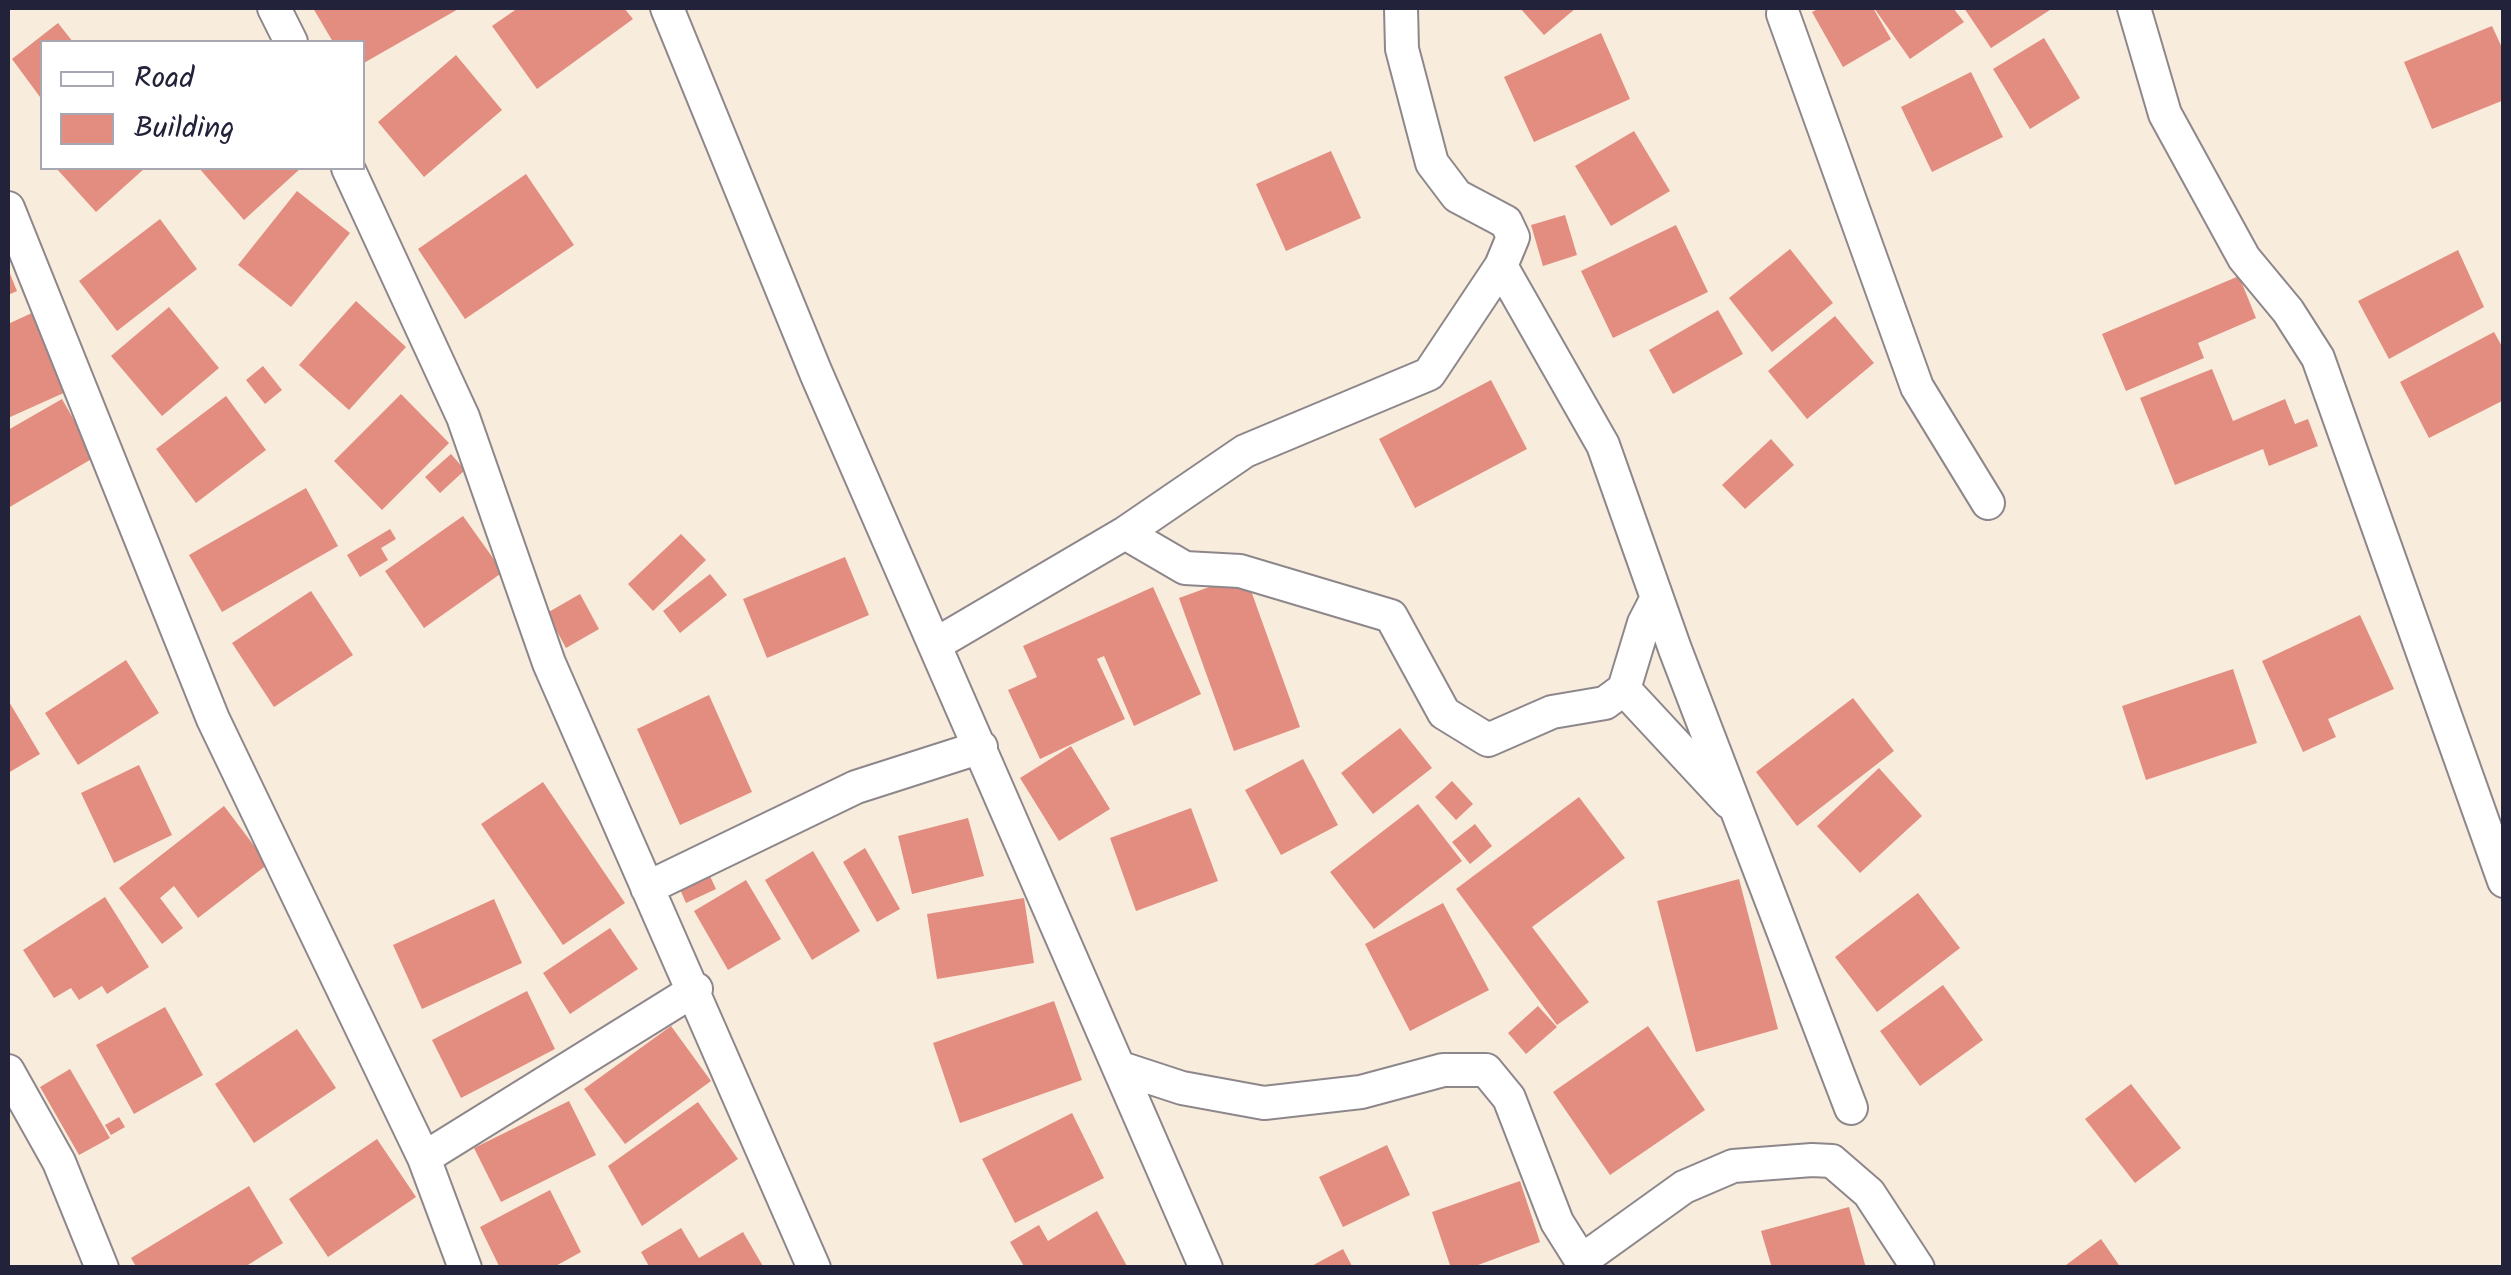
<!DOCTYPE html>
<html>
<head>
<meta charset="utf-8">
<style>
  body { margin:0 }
  #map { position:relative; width:2511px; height:1275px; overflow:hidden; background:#f8ecdc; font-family:Kalam,sans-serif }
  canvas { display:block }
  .frame { position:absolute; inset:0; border:10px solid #22223b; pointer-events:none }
  .legend { position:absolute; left:40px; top:40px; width:325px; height:130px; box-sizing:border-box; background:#fff; border:2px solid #a7a7b1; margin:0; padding:12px 18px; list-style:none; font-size:30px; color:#22223b }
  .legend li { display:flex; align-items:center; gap:20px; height:50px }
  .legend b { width:50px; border:2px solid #a7a7b1 }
</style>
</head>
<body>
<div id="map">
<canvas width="2511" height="1275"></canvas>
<div class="frame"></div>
<ul class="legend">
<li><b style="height:12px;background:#fff"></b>Road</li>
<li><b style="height:28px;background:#e28d7f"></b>Building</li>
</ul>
</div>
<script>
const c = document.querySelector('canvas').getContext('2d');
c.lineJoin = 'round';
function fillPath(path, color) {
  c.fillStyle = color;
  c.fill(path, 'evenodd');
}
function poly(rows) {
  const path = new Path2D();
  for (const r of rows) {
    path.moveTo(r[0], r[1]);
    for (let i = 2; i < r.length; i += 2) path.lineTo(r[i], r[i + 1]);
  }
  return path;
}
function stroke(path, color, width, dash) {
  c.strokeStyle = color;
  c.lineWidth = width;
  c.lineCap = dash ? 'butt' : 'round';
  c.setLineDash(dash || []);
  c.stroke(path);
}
fillPath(poly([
  [313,8,460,8,362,64,362,42,333,42],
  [518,8,624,8,633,19,537,89,492,26],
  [1520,8,1576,8,1544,35],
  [1820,8,1873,8,1891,39,1843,67,1812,12],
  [1874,8,1953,8,1964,22,1910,59],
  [1964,8,2053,8,1991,48],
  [58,23,73,42,42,42,40,97,12,59],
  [2492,26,2504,52,2504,100,2432,129,2404,62],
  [1601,33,1630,99,1534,142,1504,77],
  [2044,38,2080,98,2030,129,1993,69],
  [456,55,502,110,424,177,378,122],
  [1971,72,2003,137,1932,172,1901,107],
  [1634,131,1670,191,1611,226,1575,166],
  [1331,151,1361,218,1286,251,1256,184],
  [56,168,145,168,96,212],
  [199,168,301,168,244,220],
  [526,174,574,245,465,319,418,249],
  [297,191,350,233,291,307,238,265],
  [1565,215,1577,255,1543,266,1531,225],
  [160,219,197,269,117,331,79,281],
  [1676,225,1708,292,1613,338,1581,271],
  [1790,249,1833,303,1772,352,1729,298],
  [2458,250,2484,307,2389,359,2358,301],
  [8,269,17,291,8,295],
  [2239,276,2256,318,2198,343,2204,358,2126,391,2102,334],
  [356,301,406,347,349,410,299,365],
  [169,307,219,368,162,416,111,356],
  [1718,310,1743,354,1673,394,1649,350],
  [34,312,68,391,8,418,8,324],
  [1835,316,1874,363,1807,419,1768,371],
  [2494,332,2504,350,2504,400,2429,438,2400,382],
  [263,366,282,390,265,404,246,380],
  [2212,369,2233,421,2285,399,2295,424,2308,419,2318,446,2269,466,2263,449,2175,485,2140,398],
  [1491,380,1527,449,1415,508,1379,439],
  [401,394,449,443,382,510,334,461],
  [226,396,266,450,196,503,156,449],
  [62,399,95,457,8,508,8,430],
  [1771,439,1794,465,1745,509,1722,485],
  [451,454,465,470,440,493,425,477],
  [306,488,338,546,222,612,189,555],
  [463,516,503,572,424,628,385,571],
  [390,529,396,539,381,548,388,560,360,577,347,555],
  [681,534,706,560,653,611,628,584],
  [845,557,869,615,767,658,743,599],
  [710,574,727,595,680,633,663,611],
  [1245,574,1300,727,1234,751,1179,598],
  [1153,587,1201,694,1134,726,1104,656,1097,659,1125,719,1040,759,1008,690,1037,677,1023,646],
  [311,591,353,655,274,707,232,643],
  [580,594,599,629,566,648,547,613],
  [2360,615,2394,689,2328,719,2336,737,2303,752,2262,661],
  [126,660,159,713,78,765,45,713],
  [2233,669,2257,743,2146,780,2122,706],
  [709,695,752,792,680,825,637,729],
  [1853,698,1894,751,1797,826,1756,772],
  [8,700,40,754,8,773],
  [1400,728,1432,768,1373,814,1341,773],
  [1071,746,1110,809,1059,841,1020,778],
  [1303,759,1338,825,1281,855,1245,790],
  [139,765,172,835,114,863,81,793],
  [1879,768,1922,816,1860,873,1817,826],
  [1452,781,1473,804,1456,820,1435,797],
  [543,782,625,903,563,945,481,824],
  [1579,797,1625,858,1532,927,1589,1002,1557,1025,1456,889],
  [1418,804,1462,861,1374,929,1330,872],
  [224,806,268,864,198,918,174,886,160,898,183,928,162,944,119,888],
  [1191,808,1218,881,1136,911,1110,838],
  [968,818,984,876,912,894,898,836],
  [1475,824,1492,846,1470,864,1452,842],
  [865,848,900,909,877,922,843,862],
  [813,851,860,931,812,960,765,880],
  [709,874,716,889,686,903,679,887],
  [1739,879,1778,1029,1696,1052,1657,901],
  [746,880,781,939,728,970,694,911],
  [1918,893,1960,948,1877,1012,1835,957],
  [105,897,149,967,107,994,102,986,79,1000,71,988,54,998,23,950],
  [1024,898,1034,963,937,979,927,914],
  [494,899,522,963,422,1009,393,945],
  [1443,903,1489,990,1410,1031,1365,944],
  [610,928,638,969,570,1014,543,973],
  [1943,985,1983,1040,1920,1086,1880,1031],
  [527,991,555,1049,461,1098,432,1040],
  [1054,1001,1082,1080,960,1123,933,1043],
  [1538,1006,1557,1027,1526,1054,1508,1033],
  [165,1007,203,1075,134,1114,96,1045],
  [671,1026,711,1081,625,1144,584,1089],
  [1648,1026,1705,1110,1610,1175,1553,1092],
  [297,1029,336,1088,254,1143,215,1084],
  [70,1069,110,1138,79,1155,40,1087],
  [2131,1084,2181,1148,2135,1183,2085,1119],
  [569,1101,596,1155,501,1202,474,1148],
  [698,1102,738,1159,642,1226,608,1166],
  [1072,1113,1104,1178,1015,1223,982,1159],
  [119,1117,125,1127,111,1135,105,1125],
  [377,1139,416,1197,328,1257,289,1199],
  [1387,1145,1410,1195,1343,1227,1319,1177],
  [1520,1181,1540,1242,1470,1268,1451,1268,1432,1212],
  [249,1186,283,1243,243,1268,137,1268,131,1258],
  [550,1190,581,1252,552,1268,500,1268,480,1227],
  [1849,1207,1866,1268,1772,1268,1761,1231],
  [1097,1211,1128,1268,1025,1268,1010,1242,1039,1225,1048,1241],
  [681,1228,699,1258,743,1232,764,1268,650,1268,641,1252],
  [2101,1239,2121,1268,2062,1268],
  [1343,1249,1353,1268,1308,1268]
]), '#e28d7f');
const minor = poly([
  [274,8,291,42],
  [667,8,816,373,1206,1268],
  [2134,8,2165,114,2244,258,2288,311,2318,358,2504,881],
  [1783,14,1917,387,1988,503],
  [348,168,463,417,549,663,814,1268],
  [8,208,213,719,424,1158,465,1268],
  [1501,266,1603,445,1675,649,1851,1108],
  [1125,533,1185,568,1240,571,1391,616,1444,713,1488,740,1552,712,1605,703,1624,689,1729,802],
  [936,644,1125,533,1245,451,1429,374,1501,266,1513,237,1506,222,1457,196,1432,163,1402,49,1401,8],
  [1624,689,1644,623,1657,598],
  [647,888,856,787,981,747],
  [1121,1068,1182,1088,1264,1103,1361,1092,1443,1070,1486,1070,1509,1098,1557,1222,1586,1268],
  [8,1071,59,1162,102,1268],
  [424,1158,696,989],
  [1581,1261,1684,1187,1733,1166,1812,1160,1832,1161,1869,1193,1918,1268]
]);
stroke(minor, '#8d878c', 36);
stroke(minor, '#fff', 32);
</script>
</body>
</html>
